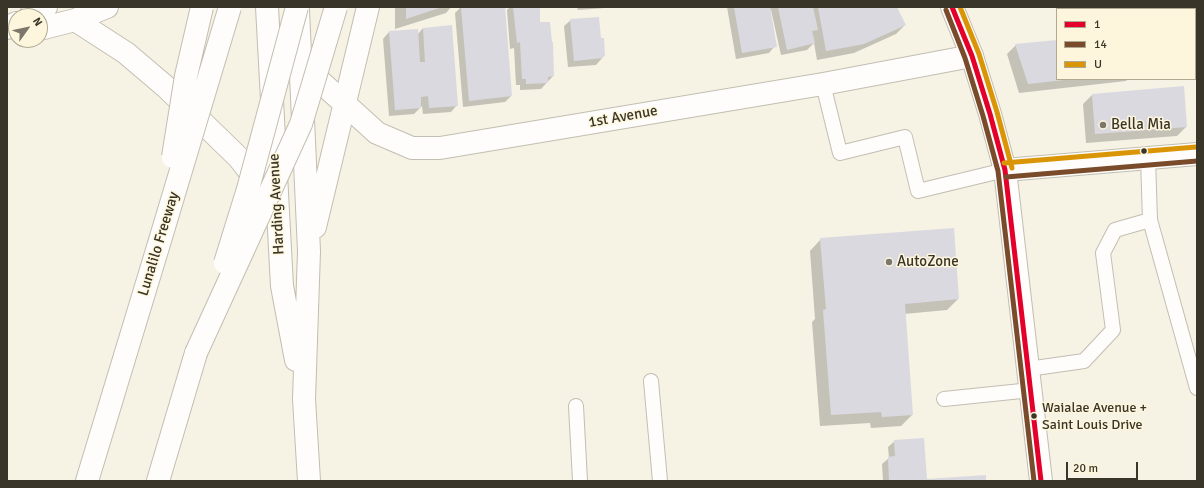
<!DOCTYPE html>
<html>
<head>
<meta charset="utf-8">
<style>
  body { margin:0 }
  #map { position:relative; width:1204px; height:488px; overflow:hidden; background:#f6f2e4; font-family:Signika,sans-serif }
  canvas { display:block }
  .frame { position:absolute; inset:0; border:8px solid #393528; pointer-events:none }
  .legend { position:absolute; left:1056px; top:8px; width:140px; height:72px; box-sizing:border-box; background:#fef6dc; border:1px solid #afa994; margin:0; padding:5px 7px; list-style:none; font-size:12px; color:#393528 }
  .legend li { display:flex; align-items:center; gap:8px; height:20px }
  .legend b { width:20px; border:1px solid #afa994 }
  .north { position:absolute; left:8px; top:8px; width:40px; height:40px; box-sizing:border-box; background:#fef6dc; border:1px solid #afa994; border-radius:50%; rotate:57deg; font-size:11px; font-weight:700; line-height:16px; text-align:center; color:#393528 }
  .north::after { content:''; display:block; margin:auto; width:14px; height:18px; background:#7b776a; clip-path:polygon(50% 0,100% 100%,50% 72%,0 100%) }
  .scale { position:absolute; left:1066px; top:462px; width:72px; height:18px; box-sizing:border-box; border:2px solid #393528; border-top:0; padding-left:5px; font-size:12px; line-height:14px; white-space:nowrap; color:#393528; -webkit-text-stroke:3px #fef6dc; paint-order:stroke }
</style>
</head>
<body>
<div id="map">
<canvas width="1204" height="488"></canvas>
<div class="frame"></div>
<ul class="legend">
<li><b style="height:5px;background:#e4002b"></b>1</li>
<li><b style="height:5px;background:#7a4b2a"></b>14</li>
<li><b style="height:5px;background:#da9506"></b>U</li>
</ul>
<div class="north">N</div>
<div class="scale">20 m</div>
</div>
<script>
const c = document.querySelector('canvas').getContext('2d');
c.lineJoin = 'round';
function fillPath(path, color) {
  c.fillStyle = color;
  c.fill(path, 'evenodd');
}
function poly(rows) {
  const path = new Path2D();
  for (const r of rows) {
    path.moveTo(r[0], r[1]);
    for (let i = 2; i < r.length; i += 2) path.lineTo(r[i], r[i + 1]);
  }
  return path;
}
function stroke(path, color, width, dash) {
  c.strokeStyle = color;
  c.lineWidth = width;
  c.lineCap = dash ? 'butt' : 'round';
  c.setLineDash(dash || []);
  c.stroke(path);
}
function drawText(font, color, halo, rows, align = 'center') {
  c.font = font + ' Signika,sans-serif';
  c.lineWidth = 3;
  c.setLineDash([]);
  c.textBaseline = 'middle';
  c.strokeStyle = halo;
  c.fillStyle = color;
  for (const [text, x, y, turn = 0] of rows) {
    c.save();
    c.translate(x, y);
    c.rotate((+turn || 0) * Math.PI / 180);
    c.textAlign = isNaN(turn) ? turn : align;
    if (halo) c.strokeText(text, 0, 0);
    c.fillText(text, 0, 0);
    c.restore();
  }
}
fillPath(poly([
  [395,7,451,7,446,13,395,29],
  [461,7,504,7,511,96,505,102,463,107,455,13],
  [510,7,539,7,540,23,553,76,541,89,520,90,520,85,516,85,514,48,510,49,507,10],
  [577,7,606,7,605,8,578,10],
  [727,7,888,7,889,9,896,7,905,25,896,34,854,53,817,60,814,43,807,50,781,55,771,10,769,11,775,46,769,53,736,59],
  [571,20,600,39,604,56,596,65,568,67,564,26],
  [423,28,457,105,451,112,423,114,422,106,414,114,389,116,383,39,389,32,417,35],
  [1057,41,1057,79,1128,79,1126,81,1019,93,1007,54,1016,45],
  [1183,88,1186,127,1177,136,1086,143,1083,104,1092,95],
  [821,239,958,299,947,310,904,314,912,415,901,426,871,428,870,423,820,426,812,322,815,319,810,251],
  [895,441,926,480,985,481,883,481,882,464,889,458,888,447]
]), '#0003');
fillPath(poly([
  [406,7,442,7,406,19],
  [461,7,505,7,512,96,469,101],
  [513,7,540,7,540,22,550,22,552,42,553,42,554,76,548,77,548,83,526,84,526,79,522,79,520,42,517,43],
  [734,7,770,7,777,47,742,53],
  [778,7,813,7,818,30,812,31,815,43,787,50],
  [818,7,889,7,890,8,897,7,906,25,864,44,826,51],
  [599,17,601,38,604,38,605,56,603,56,603,58,574,61,570,19],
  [452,25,458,106,429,108,428,96,421,97,421,108,395,110,389,31,418,29,420,62,425,62,423,28],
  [1057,40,1057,79,1064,79,1064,80,1028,84,1015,44],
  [1184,86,1187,127,1095,134,1092,94],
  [954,228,959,299,905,304,913,415,882,417,881,412,831,415,823,310,826,309,820,238],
  [924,438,927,479,986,475,986,481,889,481,888,457,895,456,894,440]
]), '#dbd9e0');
const lane = poly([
  [823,84,840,153,905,137,918,191,1005,170],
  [1148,158,1150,220,1197,388],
  [1028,369,1084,361,1113,330,1103,253,1115,230,1150,220],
  [651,381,660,481],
  [944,399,1031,390],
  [576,406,580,481]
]);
const street = poly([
  [302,65,377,133,412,148,440,148,823,84,972,56]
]);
const secondary = poly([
  [267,7,282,286,296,360],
  [298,10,309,251,304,399,309,481],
  [30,16,46,7],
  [75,20,126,53,166,87,239,158,262,188],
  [7,28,16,23],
  [40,29,75,20,107,7],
  [1005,170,1197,154],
  [315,227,368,7]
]);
const primary = poly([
  [952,7,972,56,990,114,1005,170,1041,481]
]);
const highway = poly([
  [87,481,158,247],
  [158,481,196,353]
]);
stroke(lane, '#c2beb2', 16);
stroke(street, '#c2beb2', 24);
stroke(secondary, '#c2beb2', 24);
stroke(primary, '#c2beb2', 24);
stroke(highway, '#c2beb2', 24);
stroke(lane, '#fefdfb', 14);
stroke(street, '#fefdfb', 22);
stroke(secondary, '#fefdfb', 22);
stroke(primary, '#fefdfb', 22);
stroke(highway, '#fefdfb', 22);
const highwayBridge = poly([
  [173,157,186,76,202,7],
  [158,247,230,7],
  [225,263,248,189,297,7],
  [196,353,301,124,336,7]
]);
stroke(highwayBridge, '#c2beb2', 24, []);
stroke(highwayBridge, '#fefdfb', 22);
stroke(poly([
  [952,7,972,56,990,114,1005,170,1041,481]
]), '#e4002b', 5);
stroke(poly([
  [946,10,965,58,983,116,998,171,1034,481],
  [1006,177,1197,161]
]), '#7a4b2a', 5);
stroke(poly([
  [960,7,979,54,997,112,1012,168],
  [1004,163,1196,147]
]), '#da9506', 5);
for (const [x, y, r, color] of [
  [1103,125,4,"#7b776a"],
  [1144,151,3.5,"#393528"],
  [889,262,4,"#7b776a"],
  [1034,416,3.5,"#393528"]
]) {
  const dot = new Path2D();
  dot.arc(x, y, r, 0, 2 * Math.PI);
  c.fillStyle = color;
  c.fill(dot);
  stroke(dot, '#fef6dc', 1.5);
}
drawText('14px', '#393528', '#fef6dc', [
  ["Waialae Avenue +",1042,408],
  ["Saint Louis Drive",1042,425]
], 'left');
drawText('15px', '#393528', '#fef6dc', [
  ["1st Avenue",623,117,-10],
  ["Harding Avenue",277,204,-93],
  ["Lunalilo Freeway",159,244,-73]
]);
drawText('15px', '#393528', '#fef6dc', [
  ["Bella Mia",1111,125],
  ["AutoZone",897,262]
], 'left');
</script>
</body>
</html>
